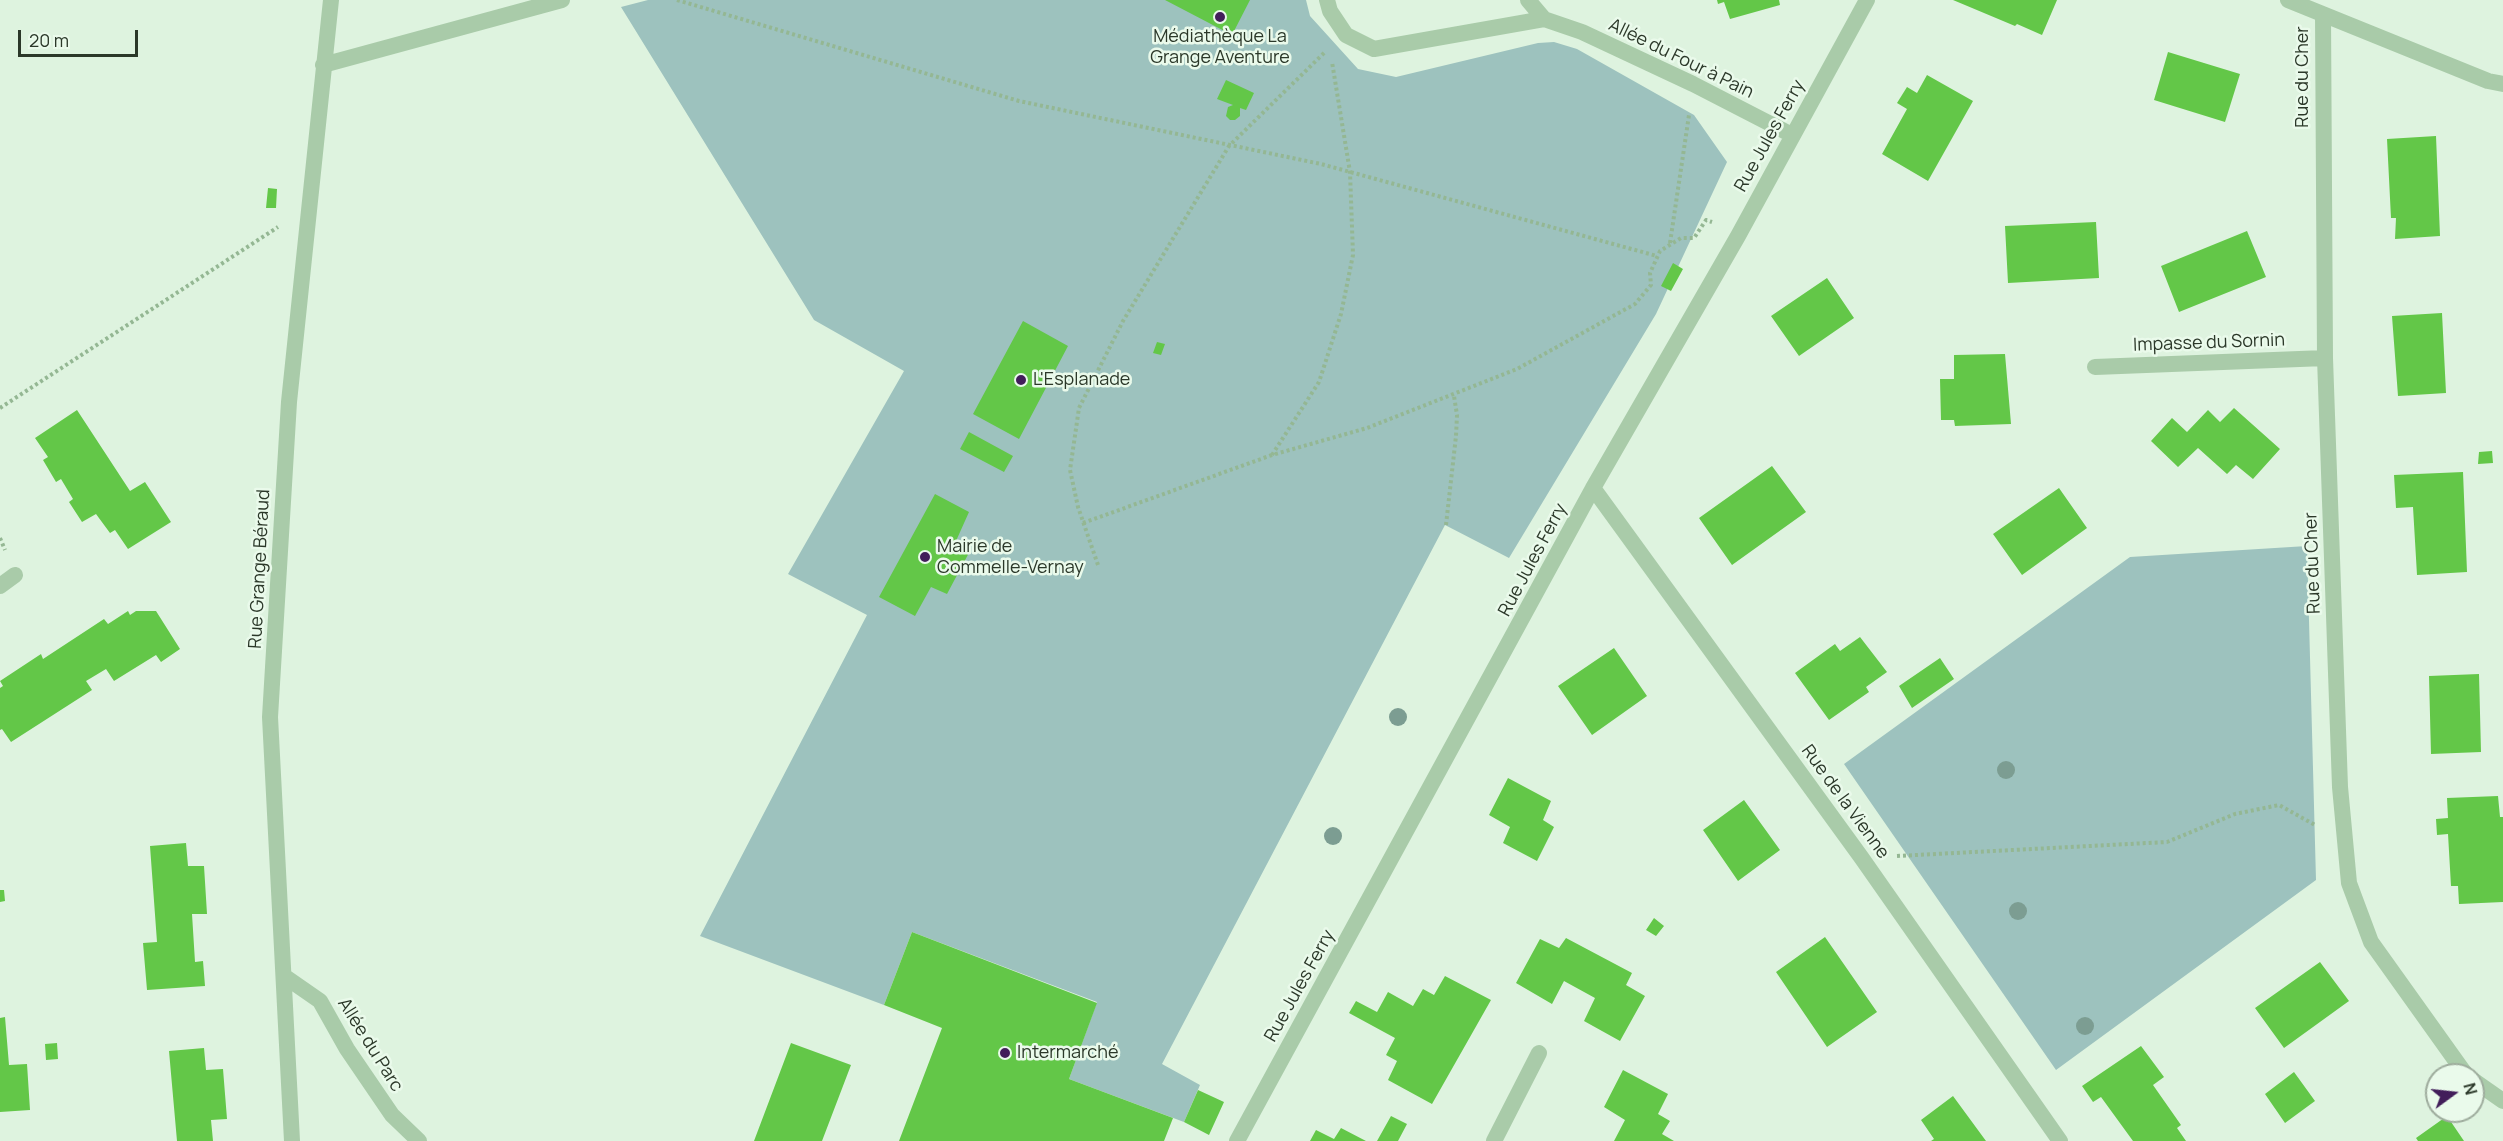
<!DOCTYPE html>
<html>
<head>
<meta charset="utf-8">
<style>
  body { margin:0 }
  #map { position:relative; width:2503px; height:1141px; overflow:hidden; background:#def3df; font-family:Manrope,sans-serif }
  canvas { display:block }
  .north { position:absolute; left:2425px; top:1063px; width:60px; height:60px; box-sizing:border-box; background:#eafaeb; border:2px solid #9eac9d; border-radius:50%; rotate:75deg; font-size:16px; font-weight:700; line-height:24px; text-align:center; color:#2b3829 }
  .north::after { content:''; display:block; margin:auto; width:21px; height:27px; background:#421e5a; clip-path:polygon(50% 0,100% 100%,50% 72%,0 100%) }
  .scale { position:absolute; left:18px; top:30px; width:120px; height:27px; box-sizing:border-box; border:3px solid #2b3829; border-top:0; padding-left:8px; font-size:18px; line-height:21px; white-space:nowrap; color:#2b3829; -webkit-text-stroke:4px #eafaeb; paint-order:stroke }
</style>
</head>
<body>
<div id="map">
<canvas width="2503" height="1141"></canvas>
<div class="north">N</div>
<div class="scale">20 m</div>
</div>
<script>
const c = document.querySelector('canvas').getContext('2d');
c.lineJoin = 'round';
function fillPath(path, color) {
  c.fillStyle = color;
  c.fill(path, 'evenodd');
}
function poly(rows) {
  const path = new Path2D();
  for (const r of rows) {
    path.moveTo(r[0], r[1]);
    for (let i = 2; i < r.length; i += 2) path.lineTo(r[i], r[i + 1]);
  }
  return path;
}
function stroke(path, color, width, dash) {
  c.strokeStyle = color;
  c.lineWidth = width;
  c.lineCap = dash ? 'butt' : 'round';
  c.setLineDash(dash || []);
  c.stroke(path);
}
function drawText(font, color, halo, rows, align = 'center') {
  c.font = font + ' Manrope,sans-serif';
  c.lineWidth = 5;
  c.setLineDash([]);
  c.textBaseline = 'middle';
  c.strokeStyle = halo;
  c.fillStyle = color;
  for (const [text, x, y, turn = 0] of rows) {
    c.save();
    c.translate(x, y);
    c.rotate((+turn || 0) * Math.PI / 180);
    c.textAlign = isNaN(turn) ? turn : align;
    if (halo) c.strokeText(text, 0, 0);
    c.fillText(text, 0, 0);
    c.restore();
  }
}
fillPath(poly([
  [648,0,1306,0,1310,16,1358,69,1396,77,1538,43,1554,42,1577,49,1694,115,1727,162,1656,314,1509,558,1445,525,1162,1064,1200,1085,1184,1122,1069,1079,1097,1002,912,932,884,1005,700,936,867,615,788,574,904,371,814,320,621,7],
  [2307,546,2316,880,2056,1070,1844,764,2130,557]
]), '#9dc2be');
fillPath(poly([
  [1165,0,1250,0,1232,35],
  [1717,0,1779,0,1780,5,1730,19,1724,2,1718,4],
  [1953,0,2057,0,2042,35,2017,24,2015,26],
  [2168,52,2240,74,2225,122,2154,100],
  [1927,75,1973,101,1928,181,1882,154,1907,109,1897,103,1907,87,1917,93],
  [1226,80,1254,93,1246,110,1240,108,1240,116,1235,120,1230,120,1226,116,1228,107,1233,105,1217,99],
  [2436,136,2440,236,2395,239,2396,218,2391,218,2387,139],
  [268,188,277,189,276,208,266,208],
  [2096,222,2099,278,2008,283,2005,226],
  [2247,231,2266,277,2179,312,2161,266],
  [1673,263,1683,269,1671,291,1661,286],
  [1827,278,1854,318,1799,356,1771,316],
  [2442,313,2446,393,2398,396,2392,316],
  [1023,321,1068,346,1019,439,973,414],
  [1157,342,1165,344,1161,355,1153,353],
  [2005,354,2011,424,1955,426,1954,420,1941,420,1940,379,1954,379,1954,355],
  [2234,408,2280,449,2253,479,2236,465,2227,474,2198,448,2178,467,2151,441,2172,418,2187,432,2208,410,2220,422],
  [77,410,130,491,145,482,171,522,128,549,115,530,110,533,96,514,82,522,69,502,73,499,61,479,56,482,43,460,48,457,35,438],
  [969,432,1013,456,1004,472,960,449],
  [2492,451,2493,463,2478,464,2479,452],
  [1772,466,1806,512,1732,565,1699,518],
  [2463,472,2467,572,2417,575,2413,507,2396,508,2394,475],
  [2059,488,2087,528,2022,575,1993,534],
  [935,494,969,512,956,541,971,549,947,594,931,587,915,616,879,597],
  [128,611,130,615,136,611,156,611,180,649,161,662,156,655,114,681,106,669,86,681,92,690,11,742,2,729,0,730,0,688,3,686,0,681,41,654,43,659,104,619,108,624],
  [1860,637,1887,672,1866,687,1869,692,1829,720,1795,673,1835,644,1840,651],
  [1614,648,1647,696,1592,735,1558,686],
  [1940,658,1954,679,1912,708,1899,686],
  [2479,674,2481,752,2431,754,2429,676],
  [1508,778,1551,801,1543,820,1554,827,1537,861,1503,843,1510,827,1489,815],
  [2498,796,2500,817,2503,817,2503,902,2459,904,2458,886,2451,886,2448,834,2437,835,2436,819,2448,818,2447,798],
  [1744,800,1780,850,1738,881,1703,830],
  [186,843,188,866,204,866,207,914,192,914,195,962,203,961,205,986,147,990,143,943,157,942,150,846],
  [0,890,4,890,5,901,0,902],
  [1654,918,1664,926,1656,936,1646,930],
  [912,932,1097,1003,1069,1079,1173,1118,1164,1141,899,1141,942,1028,884,1005],
  [1825,937,1877,1012,1827,1047,1776,972],
  [1566,938,1632,973,1626,985,1645,996,1620,1041,1584,1021,1595,998,1564,981,1552,1004,1516,983,1540,939,1559,948],
  [2320,962,2349,1001,2284,1048,2255,1008],
  [1445,976,1491,1000,1432,1104,1388,1080,1397,1061,1386,1055,1395,1038,1349,1013,1356,1001,1377,1012,1388,992,1413,1006,1423,989,1434,995],
  [5,1017,9,1065,27,1064,30,1110,0,1112,0,1018],
  [57,1043,58,1059,46,1060,45,1044],
  [791,1043,851,1065,822,1141,754,1141],
  [2141,1046,2164,1077,2153,1085,2181,1125,2177,1128,2186,1141,2133,1141,2101,1097,2093,1102,2082,1086],
  [204,1048,206,1070,223,1069,227,1119,211,1120,213,1141,177,1141,169,1051],
  [1623,1070,1668,1094,1658,1114,1670,1121,1662,1134,1674,1141,1614,1141,1625,1120,1604,1107],
  [2294,1072,2315,1101,2285,1123,2265,1094],
  [1198,1090,1224,1102,1209,1135,1184,1122],
  [1953,1096,1986,1141,1931,1141,1934,1139,1921,1120],
  [1391,1116,1407,1124,1398,1141,1377,1141],
  [2447,1116,2464,1141,2418,1141,2416,1138],
  [1341,1128,1366,1141,1310,1141,1316,1130,1334,1139]
]), '#63c748');
stroke(poly([
  [677,0,1019,101,1321,164,1657,256],
  [1670,243,1689,115],
  [0,408,278,227],
  [1272,455,1319,382,1341,314,1353,255,1350,172,1332,62],
  [1083,523,1272,455,1367,428,1517,369,1635,304,1651,285,1650,273,1660,251,1681,238,1694,238,1706,220,1712,222],
  [1446,525,1456,436,1457,415,1454,396],
  [0,538,5,550],
  [1098,565,1078,507,1070,470,1079,408,1123,321,1229,146,1325,52],
  [1897,856,2167,842,2235,814,2279,805,2315,825]
]), '#94b793', 4, [3, 3]);
stroke(poly([
  [1327,0,1330,11,1346,35,1374,49,1544,19,1582,32,1693,84,1792,135],
  [1528,0,1544,19],
  [2288,0,2488,81,2503,84],
  [2323,15,2325,358,2340,787,2349,883,2371,942,2466,1075],
  [323,65,562,0],
  [2095,367,2325,358],
  [1593,488,1861,857,2060,1141],
  [0,586,15,575],
  [284,976,320,1001,347,1049,392,1115,419,1141],
  [2473,1080,2503,1101],
  [292,1141,270,717,289,402,331,0],
  [1237,1141,1593,488,1738,236,1867,0],
  [1494,1141,1539,1053]
]), '#a9cba9', 16);
c.fillStyle = '#7c9d92';
for (const [x, y] of [
  [1398,717],
  [2006,770],
  [1333,836],
  [2018,911],
  [2085,1026]
]) {
  c.beginPath();
  c.arc(x, y, 9, 0, 2 * Math.PI);
  c.fill();
}
for (const [x, y, r, color] of [
  [1220,17,6,"#421e5a"],
  [1021,380,6,"#421e5a"],
  [925,557,6,"#421e5a"],
  [1005,1053,6,"#421e5a"]
]) {
  const dot = new Path2D();
  dot.arc(x, y, r, 0, 2 * Math.PI);
  c.fillStyle = color;
  c.fill(dot);
  stroke(dot, '#eafaeb', 2);
}
drawText('18px', '#2b3829', '#eafaeb', [
  ["Médiathèque La",1220,37,"center"],
  ["Grange Aventure",1220,58,"center"],
  ["L'Esplanade",1033,380],
  ["Mairie de",937,547],
  ["Commelle-Vernay",937,568],
  ["Intermarché",1017,1053]
], 'left');
drawText('18px', '#2b3829', '#eafaeb', [
  ["Allée du Four à Pain",1681,59,26],
  ["Rue du Cher",2303,77,-90],
  ["Rue Jules Ferry",1770,136,-61],
  ["Impasse du Sornin",2209,343,-2],
  ["Rue Jules Ferry",1533,560,-62],
  ["Rue du Cher",2313,563,-92],
  ["Rue Grange Béraud",260,569,-87],
  ["Rue de la Vienne",1845,802,54],
  ["Rue Jules Ferry",1300,986,-61],
  ["Allée du Parc",370,1045,58]
]);
</script>
</body>
</html>
